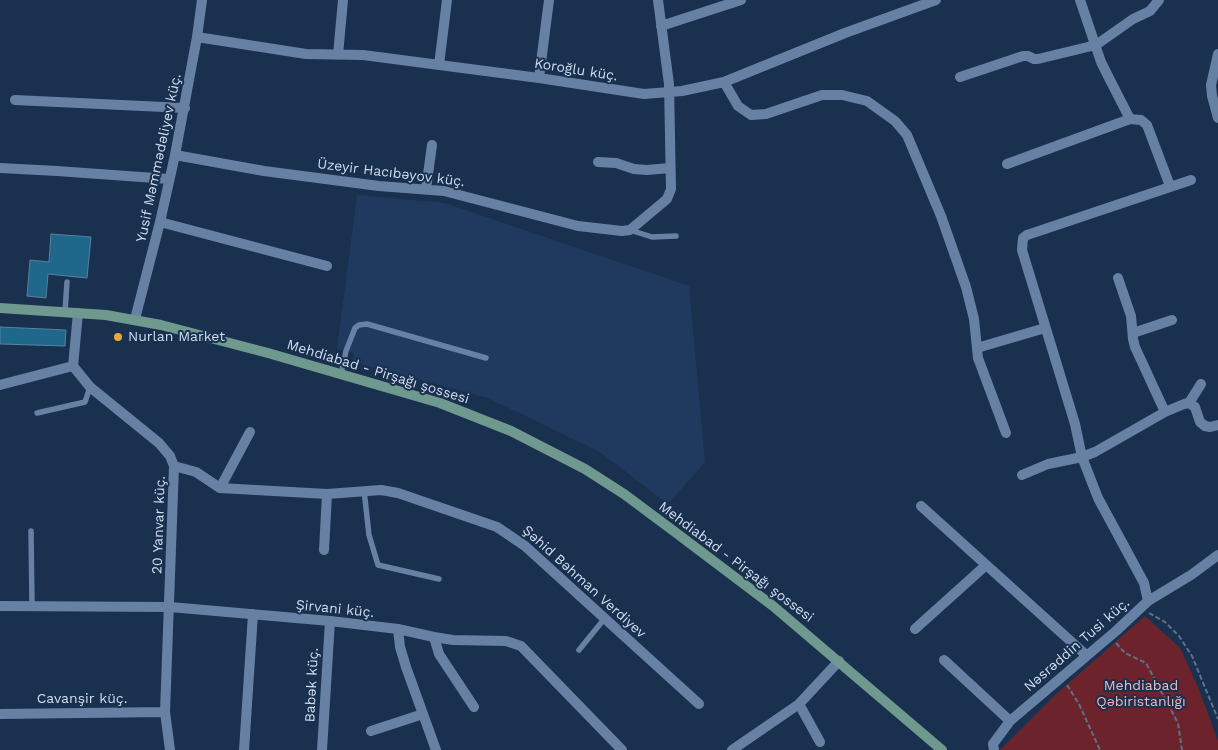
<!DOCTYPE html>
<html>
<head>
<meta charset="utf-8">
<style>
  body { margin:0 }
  canvas { display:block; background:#19304e }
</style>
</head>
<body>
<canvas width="1218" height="750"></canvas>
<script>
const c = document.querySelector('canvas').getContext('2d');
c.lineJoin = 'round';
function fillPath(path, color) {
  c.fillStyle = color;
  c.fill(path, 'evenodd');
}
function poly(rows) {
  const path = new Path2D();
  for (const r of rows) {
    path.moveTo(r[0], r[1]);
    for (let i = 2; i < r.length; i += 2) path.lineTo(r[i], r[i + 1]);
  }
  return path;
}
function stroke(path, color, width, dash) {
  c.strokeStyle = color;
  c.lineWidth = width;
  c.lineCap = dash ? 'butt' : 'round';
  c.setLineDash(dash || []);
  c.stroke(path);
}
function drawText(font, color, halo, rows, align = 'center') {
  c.font = font + ' "Work Sans",sans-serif';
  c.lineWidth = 4;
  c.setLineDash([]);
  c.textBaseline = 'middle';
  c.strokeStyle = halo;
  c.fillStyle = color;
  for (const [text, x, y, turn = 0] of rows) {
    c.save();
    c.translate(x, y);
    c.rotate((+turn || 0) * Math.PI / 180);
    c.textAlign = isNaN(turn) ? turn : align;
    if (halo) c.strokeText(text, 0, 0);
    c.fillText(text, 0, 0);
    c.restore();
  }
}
fillPath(poly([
  [357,195,445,203,689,286,705,462,668,504,600,452,488,398,353,362,354,353,337,349]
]), '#1f3a5e');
fillPath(poly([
  [1145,616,1180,648,1198,687,1218,741,1218,750,1000,750,1055,695]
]), '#6d232c');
const building = poly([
  [51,234,91,237,87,278,48,274,46,298,27,296,30,260,49,262,51,234],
  [0,327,66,330,65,346,0,344,0,327]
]);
fillPath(building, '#20678c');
stroke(building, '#57829c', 1);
stroke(poly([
  [1149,613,1165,622,1179,636,1192,656,1218,719],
  [1116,643,1125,653,1146,663,1178,723,1182,750],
  [1067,685,1079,704,1100,750]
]), '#5d718b', 2, [5, 2.5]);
stroke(poly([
  [630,230,652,237,676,236],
  [65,312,67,282],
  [341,374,346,351,355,328,359,325,367,324,486,358],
  [37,413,85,402,90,387],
  [364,490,369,535,378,565,439,579],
  [31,531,32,606],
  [579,650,605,618]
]), '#6781a4', 5.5);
stroke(poly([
  [1080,0,1101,62,1109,78,1130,119,1141,120,1147,125,1170,186],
  [661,26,741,0],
  [197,37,306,54,363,55,539,78,644,94,682,91,724,82,845,33,936,0],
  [1218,54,1211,85,1212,96,1218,118],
  [338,55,343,0],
  [439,65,447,0],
  [960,77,1023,56,1028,56,1034,59,1038,59,1096,45,1133,19,1150,11,1159,0],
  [539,78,549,0],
  [724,82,738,106,751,115,766,114,822,95,842,95,867,101,895,121,907,135,941,216,966,287,974,319,978,358,1006,433],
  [15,100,185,108],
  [175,155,264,171,379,186,444,191,578,226,622,231,630,230,667,199,671,189,669,84,658,0],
  [598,162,616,163,634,169,647,170,670,168],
  [1007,164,1130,119],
  [0,168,57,171,169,179],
  [426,189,432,145],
  [160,222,327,266],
  [1118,278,1131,316,1133,339,1135,347,1165,412],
  [78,313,73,366,90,387,159,443,170,456,174,466,165,712,170,750],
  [135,319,160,222,175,155,197,37,202,0],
  [1133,333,1172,320],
  [977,348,1045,328],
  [0,385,73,366],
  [1189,403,1201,384],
  [174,466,196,472,220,488,327,494,381,490,398,493,497,527,525,546,699,704],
  [1022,475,1048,464,1082,457,1075,424,1022,250,1023,238,1027,235,1191,180],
  [220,488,250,432],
  [921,506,1086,655],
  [324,550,327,494],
  [1148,601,1191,575,1218,555],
  [0,606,170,607,330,621,398,629,434,637,453,640,506,641,521,646,622,750],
  [398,629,400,647,406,667,436,750],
  [915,629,985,566],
  [434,637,439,654,474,707],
  [944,660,1010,721],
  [799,704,820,742],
  [0,714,165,712],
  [371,731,423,714],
  [244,750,253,614],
  [322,750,330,621],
  [732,750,799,704,839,661],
  [994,750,993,744,1010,721,1116,631,1148,601,1144,583,1098,498,1082,457,1095,452,1165,412,1184,404,1189,403,1195,407,1200,422,1205,426,1210,427,1218,425]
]), '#6781a4', 10);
stroke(poly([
  [0,308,106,315,161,325,268,353,440,403,511,431,585,469,624,494,675,532,773,606,942,750]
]), '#6f988f', 10);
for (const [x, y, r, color] of [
  [118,337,5,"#eba939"]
]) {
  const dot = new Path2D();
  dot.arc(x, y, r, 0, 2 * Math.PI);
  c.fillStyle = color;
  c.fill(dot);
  stroke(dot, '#19304e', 2);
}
drawText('14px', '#cfddf1', '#19304e', [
  ["Koroğlu küç.",576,70,9],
  ["Yusif Məmmədəliyev küç.",159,158,-78],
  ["Üzeyir Hacıbəyov küç.",391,173,7],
  ["Mehdiabad - Pirşağı şossesi",378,372,17],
  ["20 Yanvar küç.",159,525,-88],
  ["Mehdiabad - Pirşağı şossesi",736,562,37],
  ["Şəhid Bəhman Verdiyev",584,582,42],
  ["Şirvani küç.",335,609,6],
  ["Nəsrəddin Tusi küç.",1077,645,-41],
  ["Babək küç.",312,685,-87],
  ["Cavanşir küç.",82,699]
]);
drawText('14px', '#cfddf1', '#19304e', [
  ["Nurlan Market",128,337]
], 'left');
drawText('14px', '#f4b6b8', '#19304e', [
  ["Mehdiabad",1141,686],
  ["Qəbiristanlığı",1141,702]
]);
</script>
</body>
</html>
